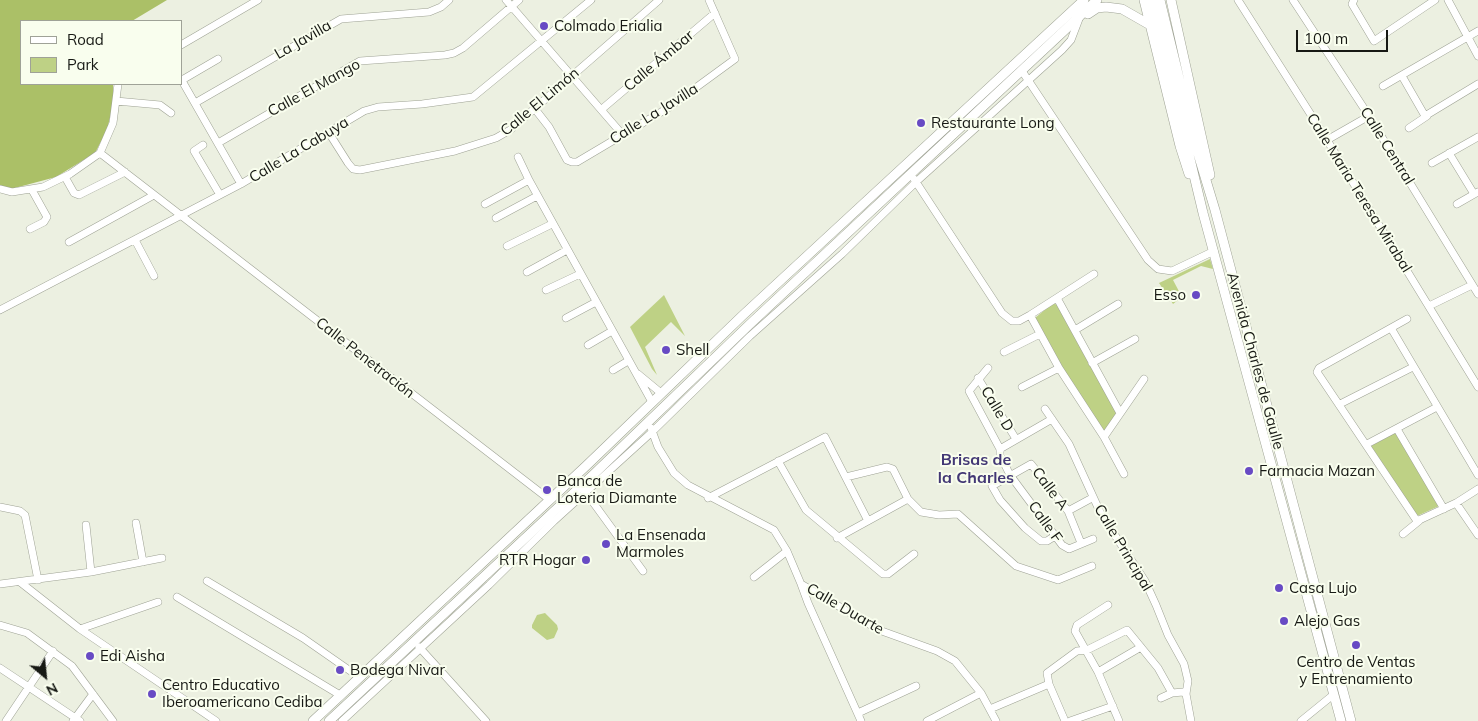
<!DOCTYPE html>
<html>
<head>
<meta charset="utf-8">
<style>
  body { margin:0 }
  #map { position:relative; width:1478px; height:721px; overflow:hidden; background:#ecf0e1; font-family:Mulish,sans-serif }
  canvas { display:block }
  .legend { position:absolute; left:20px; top:20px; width:162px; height:65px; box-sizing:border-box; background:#f9feee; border:1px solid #9fa297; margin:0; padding:6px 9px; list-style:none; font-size:15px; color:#171914 }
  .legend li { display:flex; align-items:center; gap:10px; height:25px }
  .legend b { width:25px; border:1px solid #9fa297 }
  .north { position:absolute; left:20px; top:651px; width:50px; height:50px; -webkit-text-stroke:4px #f9feee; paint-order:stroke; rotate:152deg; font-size:14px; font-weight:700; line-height:20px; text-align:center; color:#171914 }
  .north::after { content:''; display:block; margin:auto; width:18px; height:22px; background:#171914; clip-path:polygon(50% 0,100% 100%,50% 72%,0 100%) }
  .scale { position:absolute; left:1296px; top:30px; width:92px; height:22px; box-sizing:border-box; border:2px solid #171914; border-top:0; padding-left:6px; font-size:15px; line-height:18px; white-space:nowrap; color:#171914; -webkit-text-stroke:4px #f9feee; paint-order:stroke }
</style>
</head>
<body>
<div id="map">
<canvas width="1478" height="721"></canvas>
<ul class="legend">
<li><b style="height:6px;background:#fff"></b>Road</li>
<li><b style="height:14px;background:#bed185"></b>Park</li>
</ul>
<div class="north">N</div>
<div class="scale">100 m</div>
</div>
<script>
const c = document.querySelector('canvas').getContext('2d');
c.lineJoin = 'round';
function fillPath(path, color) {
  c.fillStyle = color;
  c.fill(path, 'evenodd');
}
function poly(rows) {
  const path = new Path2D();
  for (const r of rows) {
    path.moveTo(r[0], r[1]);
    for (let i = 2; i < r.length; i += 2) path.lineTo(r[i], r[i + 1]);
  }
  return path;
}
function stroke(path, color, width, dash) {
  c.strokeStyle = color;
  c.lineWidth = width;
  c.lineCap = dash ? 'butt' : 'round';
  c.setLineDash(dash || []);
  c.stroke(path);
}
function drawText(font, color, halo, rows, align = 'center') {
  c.font = font + ' Mulish,sans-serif';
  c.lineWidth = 4;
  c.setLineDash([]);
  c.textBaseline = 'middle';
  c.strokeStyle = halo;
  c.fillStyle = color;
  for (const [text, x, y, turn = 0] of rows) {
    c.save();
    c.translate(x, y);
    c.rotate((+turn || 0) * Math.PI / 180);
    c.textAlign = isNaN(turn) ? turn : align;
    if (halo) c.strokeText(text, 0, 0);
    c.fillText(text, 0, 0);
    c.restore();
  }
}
fillPath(poly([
  [1210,259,1213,269,1201,266,1173,280,1182,297,1173,304,1159,283],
  [664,295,685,336,671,322,645,347,657,375,652,369,630,327],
  [1053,303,1057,305,1117,414,1105,431,1102,430,1069,379,1035,318],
  [1396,432,1439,506,1417,516,1371,446],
  [545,613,557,625,558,629,554,638,547,640,532,628,532,625,537,615]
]), '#bed185');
fillPath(poly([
  [0,0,167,0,132,21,21,21,21,84,113,84,113,105,107,130,95,153,56,177,11,189,0,187]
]), '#abc067');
const minor = poly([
  [506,0,622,134],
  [1238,0,1327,140,1478,387],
  [1293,0,1369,116,1478,294],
  [1354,0,1352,4,1374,41,1435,0],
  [1448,0,1478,56],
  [181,45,258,0],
  [1022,71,1148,260,1158,269,1172,271,1214,251],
  [1402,76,1425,116,1478,84],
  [181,79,241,184],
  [182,80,218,59],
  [1383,86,1478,31],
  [116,101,160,105,171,113],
  [195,103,341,19,429,12,441,7,449,0],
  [535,109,549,127,567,160,572,162,577,162,668,108,735,59,709,0],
  [602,109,715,13],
  [1409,128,1427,116],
  [329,133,348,163,353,169,360,170,455,151,496,138,510,130,659,0],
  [1327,140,1369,116],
  [218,143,360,61,445,55,454,53,463,48,519,0],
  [203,145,194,151,220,195],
  [100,153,550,500],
  [1449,153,1474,194],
  [518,157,529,180],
  [1432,163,1478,137],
  [65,177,74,193,79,195,125,172],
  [914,179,1002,313,1012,321,1019,321,1030,315,1094,274],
  [0,189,12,192,43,187,70,174,100,153,113,123,118,84],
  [485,204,529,180,652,402],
  [1457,204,1478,192],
  [496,218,537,196],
  [30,229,44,222,47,217,32,190],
  [135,240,154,276],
  [69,242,154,195],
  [507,246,552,224],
  [527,272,567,250],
  [546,290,580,274],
  [1057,298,1120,413],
  [1429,306,1472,285],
  [0,310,241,184,364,111,378,107,422,104,473,97,591,0],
  [1030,315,1059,368,1104,437,1124,474],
  [566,318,596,302],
  [1407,319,1319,368,1317,372,1417,521,1456,503,1478,489],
  [1391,328,1478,475],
  [1075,330,1118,304],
  [588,345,612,331],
  [1004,352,1040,334],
  [1092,363,1135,339],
  [988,368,969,391,1000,449,1000,455,1010,475,1062,545,1069,549,1093,539],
  [613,370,628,361],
  [638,374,661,393],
  [978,378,1016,439],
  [1022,387,1059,368],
  [1340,404,1413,367],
  [1045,409,1069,444,1101,514,1145,581,1156,605,1168,635,1184,664,1188,681,1186,694,1191,721],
  [651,428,658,447,674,473,688,485,774,530,787,551,801,584,879,630,937,651,955,661,981,693,996,721],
  [1397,429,1444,509],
  [1104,437,1144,379],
  [1367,444,1437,407],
  [1000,449,1052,419],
  [778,461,806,510,883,574,888,574,914,554],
  [846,477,887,467,893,469,908,499,921,512,939,515,958,514,1016,566,1058,580,1092,566],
  [584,490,643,571],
  [708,498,825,437,868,521],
  [1456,503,1478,535],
  [0,507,20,511,25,515,38,580],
  [1068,511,1092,498],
  [136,523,143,562],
  [86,525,91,572],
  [1403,534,1419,521],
  [1055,536,1047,541,1041,541,1025,528,1000,500,992,486,1031,464,1068,511,1081,543],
  [837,538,908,499],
  [754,577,787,551],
  [207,581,303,638,359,677],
  [20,582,80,629,216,721],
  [0,584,91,572,162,558],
  [801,584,808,603,861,721],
  [177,597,340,695],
  [1108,605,1077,625,1075,631,1098,672,1119,721],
  [0,625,27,633,72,666,113,721],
  [80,629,158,602],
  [419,647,486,721],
  [0,668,80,721],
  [1098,672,1141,647],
  [1049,684,1065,721],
  [1161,698,1172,693],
  [990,709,1049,684,1047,673,1077,651,1087,650,1127,630,1158,668,1172,693,1183,692,1186,694],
  [858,713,916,686],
  [6,721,53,651],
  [73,721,93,694],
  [342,721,489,585,554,521,652,432,750,336,842,254,916,182,1062,50,1071,40,1079,19],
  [927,721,981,693],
  [1070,721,1113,706],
  [1301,721,1333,695]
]);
const major = poly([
  [1144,0,1180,146,1189,174],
  [1152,0,1203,213,1341,721],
  [1160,0,1196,147,1215,210,1351,721],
  [1171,0,1210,175],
  [1088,14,1097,8,1106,7,1122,9,1150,25],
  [313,721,586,466,742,316,1084,0],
  [329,721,594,474,750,324,1097,0]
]);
stroke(minor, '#9ea294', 8);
stroke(major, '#9ea294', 10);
stroke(minor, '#fff', 7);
stroke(major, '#fff', 9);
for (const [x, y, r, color] of [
  [544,26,5,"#684bc4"],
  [921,123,5,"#684bc4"],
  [1196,295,5,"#684bc4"],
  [666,350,5,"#684bc4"],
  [1249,471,5,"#684bc4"],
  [547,490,5,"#684bc4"],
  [606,544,5,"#684bc4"],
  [586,560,5,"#684bc4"],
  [1279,588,5,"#684bc4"],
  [1284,621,5,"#684bc4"],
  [1356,645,5,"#684bc4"],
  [90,656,5,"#684bc4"],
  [340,670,5,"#684bc4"],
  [152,694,5,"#684bc4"]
]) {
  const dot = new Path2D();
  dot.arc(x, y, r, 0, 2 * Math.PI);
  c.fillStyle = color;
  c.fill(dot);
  stroke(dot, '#f9feee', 2);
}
drawText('15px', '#171914', '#f9feee', [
  ["Colmado Erialia",554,26],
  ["Restaurante Long",931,123],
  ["Esso",1186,295,"right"],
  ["Shell",676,350],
  ["Farmacia Mazan",1259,471],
  ["Banca de",557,481],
  ["Loteria Diamante",557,498],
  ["La Ensenada",616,535],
  ["Marmoles",616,552],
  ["RTR Hogar",576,560,"right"],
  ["Casa Lujo",1289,588],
  ["Alejo Gas",1294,621],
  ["Edi Aisha",100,656],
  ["Centro de Ventas",1356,662,"center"],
  ["y Entrenamiento",1356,679,"center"],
  ["Bodega Nivar",350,670],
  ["Centro Educativo",162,685],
  ["Iberoamericano Cediba",162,702]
], 'left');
drawText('15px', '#171914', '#f9feee', [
  ["La Javilla",303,40,-30],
  ["Calle Ámbar",659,61,-40],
  ["Calle El Mango",314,88,-29],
  ["Calle El Limón",540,102,-40],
  ["Calle La Javilla",654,114,-32],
  ["Calle Central",1387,146,58],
  ["Calle La Cabuya",299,150,-31],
  ["Calle Maria Teresa Mirabal",1359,193,58],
  ["Calle Penetración",365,358,38],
  ["Avenida Charles de Gaulle",1255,361,75],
  ["Calle D",997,409,59],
  ["Calle A",1050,489,53],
  ["Calle F",1045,522,54],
  ["Calle Principal",1123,548,59],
  ["Calle Duarte",845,609,30]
]);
drawText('bold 16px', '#433875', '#f9feee', [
  ["Brisas de",976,460],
  ["la Charles",976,478]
]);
</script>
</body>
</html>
